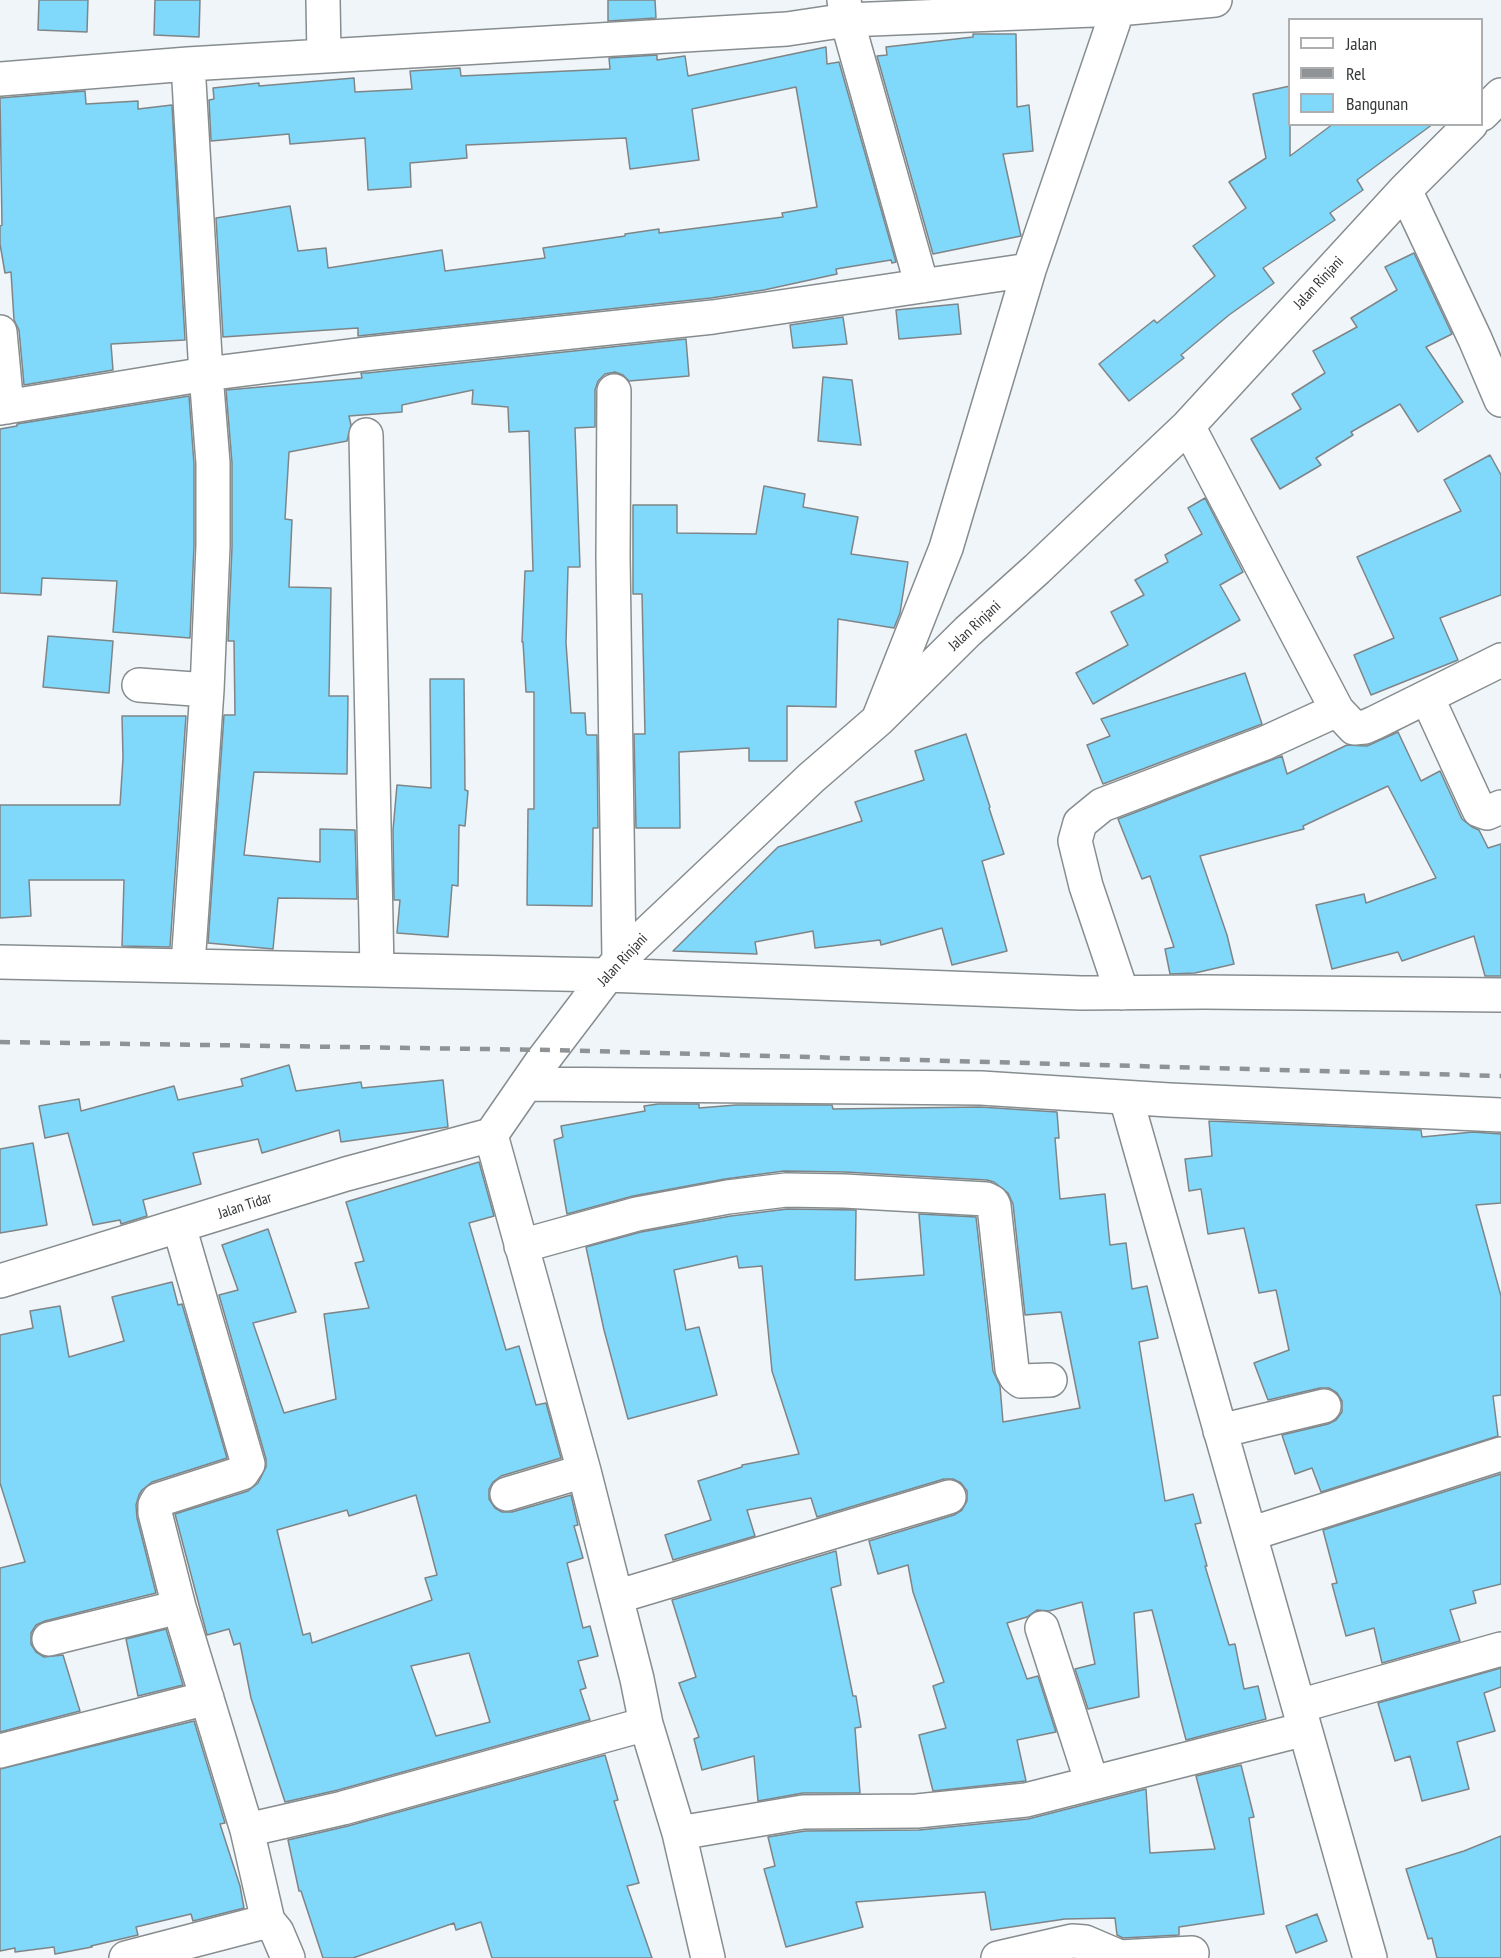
<!DOCTYPE html>
<html>
<head>
<meta charset="utf-8">
<style>
  body { margin:0 }
  #map { position:relative; width:1501px; height:1958px; overflow:hidden; background:#eff5f8; font-family:"PT Sans Narrow",sans-serif }
  canvas { display:block }
  .legend { position:absolute; left:1288px; top:18px; width:195px; height:108px; box-sizing:border-box; background:#fff; border:2px solid #adaeaf; margin:0; padding:8px 10px; list-style:none; font-size:18px; color:#333536 }
  .legend li { display:flex; align-items:center; gap:12px; height:30px }
  .legend b { width:30px; border:2px solid #adaeaf }
</style>
</head>
<body>
<div id="map">
<canvas width="1501" height="1958"></canvas>
<ul class="legend">
<li><b style="height:8px;background:#fff"></b>Jalan</li>
<li><b style="height:8px;background:#8f9395"></b>Rel</li>
<li><b style="height:16px;background:#80d8fb"></b>Bangunan</li>
</ul>
</div>
<script>
const c = document.querySelector('canvas').getContext('2d');
c.lineJoin = 'round';
function fillPath(path, color) {
  c.fillStyle = color;
  c.fill(path, 'evenodd');
}
function poly(rows) {
  const path = new Path2D();
  for (const r of rows) {
    path.moveTo(r[0], r[1]);
    for (let i = 2; i < r.length; i += 2) path.lineTo(r[i], r[i + 1]);
  }
  return path;
}
function stroke(path, color, width, dash) {
  c.strokeStyle = color;
  c.lineWidth = width;
  c.lineCap = dash ? 'butt' : 'round';
  c.setLineDash(dash || []);
  c.stroke(path);
}
function drawText(font, color, halo, rows, align = 'center') {
  c.font = font + ' "PT Sans Narrow",sans-serif';
  c.lineWidth = 6;
  c.setLineDash([]);
  c.textBaseline = 'middle';
  c.strokeStyle = halo;
  c.fillStyle = color;
  for (const [text, x, y, turn = 0] of rows) {
    c.save();
    c.translate(x, y);
    c.rotate((+turn || 0) * Math.PI / 180);
    c.textAlign = isNaN(turn) ? turn : align;
    if (halo) c.strokeText(text, 0, 0);
    c.fillText(text, 0, 0);
    c.restore();
  }
}
const building = poly([
  [39,0,88,0,87,32,38,30,39,0],
  [155,0,200,0,199,37,154,35,155,0],
  [608,0,655,0,656,18,608,21,608,0],
  [973,34,1016,34,1017,107,1029,105,1033,151,1003,154,1021,236,933,254,877,56,887,55,886,47,973,37,973,34],
  [826,47,827,64,839,62,896,262,892,263,891,260,836,269,837,274,764,290,711,298,358,336,358,328,223,337,216,218,290,206,298,251,326,248,328,268,442,250,445,271,545,258,543,248,625,236,625,234,659,229,659,233,783,217,782,213,817,207,796,87,692,109,699,160,630,169,626,138,466,145,467,158,410,163,411,187,368,190,365,138,290,144,289,134,211,141,209,100,214,99,213,88,259,83,259,86,354,78,355,92,412,89,410,71,460,68,461,76,610,69,609,58,657,55,657,60,685,56,688,76,826,47],
  [1290,86,1290,156,1333,124,1433,124,1357,180,1363,190,1330,213,1335,220,1263,268,1274,283,1229,315,1181,355,1184,358,1129,401,1099,364,1154,320,1157,323,1215,276,1193,246,1246,208,1229,182,1266,158,1253,94,1290,86],
  [85,91,86,104,138,101,138,109,172,105,185,340,111,344,113,370,24,385,19,330,14,320,11,272,5,273,0,244,0,226,2,225,0,98,85,91],
  [1414,253,1452,334,1426,347,1463,402,1418,432,1400,404,1351,432,1353,435,1316,458,1321,465,1280,489,1251,439,1301,409,1292,394,1325,373,1313,351,1357,327,1351,318,1397,290,1385,267,1414,253],
  [958,304,961,334,899,339,896,310,958,304],
  [843,317,847,344,793,348,790,325,843,317],
  [686,339,689,376,629,381,623,375,615,372,605,374,598,381,595,390,595,427,575,428,580,567,568,567,566,643,571,713,585,713,586,733,587,735,597,735,598,828,593,828,592,906,527,905,528,809,534,809,534,692,526,692,523,642,522,642,525,571,533,571,529,431,509,432,508,407,472,404,473,390,402,405,402,412,349,416,351,425,347,441,289,452,285,519,292,520,289,587,331,588,329,696,348,696,347,774,254,772,244,855,320,862,320,829,355,830,357,899,278,898,273,949,208,943,224,715,235,715,234,641,228,641,232,547,232,463,226,390,362,378,361,373,367,373,686,339],
  [823,377,852,380,861,445,818,441,823,377],
  [189,396,194,464,194,546,190,638,113,632,117,581,42,578,41,595,0,593,0,429,17,426,17,424,189,396],
  [1490,455,1501,475,1501,595,1440,618,1458,660,1371,695,1354,655,1394,638,1357,557,1461,511,1444,480,1490,455],
  [764,486,805,494,803,507,858,517,851,554,908,562,900,613,894,628,838,619,836,707,787,706,787,761,749,761,749,748,679,752,680,828,636,828,634,734,645,734,642,594,633,594,633,505,677,505,677,533,756,534,764,486],
  [1205,498,1243,572,1220,585,1240,620,1093,704,1076,673,1128,645,1111,612,1144,595,1135,580,1168,562,1165,555,1202,534,1188,508,1205,498],
  [48,636,113,641,109,693,43,687,48,636],
  [1245,673,1262,724,1103,784,1087,745,1110,736,1101,719,1245,673],
  [430,679,464,679,465,790,468,791,465,826,459,825,458,886,452,885,448,937,397,933,400,900,394,900,393,830,397,785,431,788,430,679],
  [122,716,186,716,170,947,122,946,124,880,29,880,31,916,0,918,0,805,120,805,123,758,122,716],
  [1398,732,1421,781,1440,771,1462,819,1472,827,1479,830,1488,848,1501,844,1501,976,1485,976,1474,936,1402,961,1398,952,1332,969,1316,905,1364,894,1366,903,1436,878,1388,786,1303,826,1304,829,1200,856,1227,935,1234,964,1195,973,1170,974,1165,949,1174,947,1150,876,1142,879,1118,819,1282,756,1287,774,1347,745,1367,746,1398,732],
  [966,734,990,807,989,808,1004,854,982,861,1007,951,952,965,942,928,881,945,880,940,815,948,813,931,755,942,757,954,673,951,778,847,862,821,855,802,924,780,915,751,966,734],
  [289,1065,296,1091,361,1082,362,1088,443,1080,448,1127,341,1142,339,1130,262,1153,258,1139,193,1153,201,1184,143,1200,147,1216,121,1224,120,1220,93,1225,68,1133,45,1138,39,1106,79,1099,81,1111,174,1086,178,1100,243,1086,241,1079,289,1065],
  [658,1104,699,1104,699,1108,736,1105,832,1105,833,1109,980,1107,1057,1112,1059,1138,1055,1138,1060,1199,1105,1194,1110,1245,1126,1243,1132,1289,1147,1286,1158,1338,1139,1342,1165,1501,1193,1494,1201,1523,1195,1524,1207,1566,1205,1566,1229,1645,1235,1644,1244,1689,1258,1686,1266,1719,1186,1740,1152,1610,1134,1613,1139,1697,1088,1709,1075,1669,1095,1664,1082,1602,1049,1611,1037,1610,1027,1617,1007,1623,1027,1679,1038,1676,1056,1732,1017,1740,1026,1781,933,1791,919,1735,946,1728,933,1686,944,1682,913,1592,908,1565,878,1574,869,1541,954,1515,962,1510,967,1501,967,1491,961,1483,953,1479,944,1479,817,1517,811,1498,747,1510,755,1536,673,1560,665,1535,711,1520,698,1481,742,1467,742,1465,799,1454,772,1371,762,1266,739,1268,737,1256,674,1270,686,1330,699,1327,717,1395,628,1419,604,1330,586,1247,641,1232,731,1216,787,1209,856,1210,855,1280,924,1275,919,1214,976,1217,993,1371,1000,1386,1003,1422,1080,1408,1061,1312,1025,1315,1013,1204,1008,1193,994,1182,987,1180,845,1172,784,1171,725,1179,633,1196,567,1214,554,1140,563,1137,561,1126,645,1111,644,1106,658,1104],
  [1209,1121,1421,1130,1422,1137,1473,1132,1501,1134,1501,1203,1476,1205,1501,1296,1501,1395,1493,1396,1498,1436,1321,1492,1312,1468,1295,1474,1282,1435,1328,1424,1336,1420,1342,1412,1342,1401,1337,1393,1329,1388,1320,1388,1268,1400,1254,1363,1289,1350,1276,1290,1259,1293,1244,1228,1208,1234,1201,1189,1189,1191,1185,1159,1212,1156,1209,1121],
  [33,1143,47,1225,0,1233,0,1149,33,1143],
  [479,1162,494,1216,469,1223,506,1350,519,1346,536,1405,546,1403,561,1458,501,1476,493,1482,489,1489,489,1499,495,1508,502,1512,512,1512,571,1495,578,1525,574,1526,583,1558,567,1563,583,1628,590,1626,598,1656,578,1661,586,1688,580,1690,590,1720,338,1790,285,1802,251,1698,240,1643,234,1645,229,1629,207,1635,175,1514,248,1491,258,1483,266,1467,266,1459,219,1295,238,1290,222,1245,268,1229,296,1312,253,1323,284,1413,336,1399,324,1314,369,1308,355,1263,364,1261,346,1202,479,1162],
  [416,1495,437,1575,425,1578,432,1600,312,1643,310,1633,303,1635,277,1530,347,1510,349,1516,416,1495],
  [469,1653,490,1722,436,1736,411,1666,469,1653],
  [172,1282,178,1305,182,1304,227,1458,152,1482,142,1490,139,1495,136,1505,137,1518,156,1593,45,1621,36,1625,31,1633,31,1644,36,1652,44,1657,63,1655,80,1711,0,1732,0,1568,25,1562,0,1483,0,1335,33,1328,30,1311,60,1306,69,1357,124,1341,112,1297,172,1282],
  [1501,1474,1501,1584,1473,1591,1476,1603,1450,1610,1460,1641,1382,1663,1374,1628,1346,1636,1332,1584,1337,1583,1323,1530,1501,1474],
  [836,1551,841,1585,831,1588,853,1696,856,1696,861,1727,855,1728,860,1793,803,1793,758,1801,754,1756,702,1770,694,1739,699,1737,679,1683,696,1677,672,1600,836,1551],
  [166,1629,183,1685,138,1696,126,1639,166,1629],
  [1501,1668,1501,1687,1484,1693,1495,1731,1457,1742,1469,1789,1422,1801,1410,1756,1395,1761,1378,1703,1501,1668],
  [194,1721,225,1823,220,1824,240,1886,244,1908,193,1921,191,1914,136,1927,138,1935,91,1946,92,1947,55,1954,54,1947,15,1952,15,1948,0,1951,0,1769,194,1721],
  [605,1755,618,1800,614,1801,639,1883,627,1886,652,1958,492,1958,481,1922,456,1930,454,1923,353,1958,323,1958,301,1891,299,1891,288,1840,348,1826,605,1755],
  [1241,1765,1254,1817,1249,1818,1264,1914,1179,1927,1179,1935,1123,1938,1117,1935,1115,1918,1065,1919,991,1930,985,1892,856,1902,863,1927,786,1947,764,1869,775,1866,768,1837,805,1831,919,1830,1028,1819,1146,1789,1150,1853,1215,1849,1196,1776,1241,1765],
  [1501,1836,1501,1958,1437,1958,1432,1938,1428,1939,1406,1869,1464,1851,1501,1836],
  [1317,1914,1327,1941,1296,1953,1286,1926,1317,1914]
]);
fillPath(building, '#80d8fb');
stroke(building, '#7f8587', 1.5);
const minor = poly([
  [323,0,324,56],
  [844,0,847,20,922,286],
  [1121,0,1118,9,1215,0],
  [188,64,206,374,213,463,213,546,207,690,188,965],
  [0,79,188,64,787,29,847,20,1118,9,1029,270,946,548,878,720],
  [1482,114,1501,95],
  [1405,190,1475,339,1501,400],
  [0,332,7,407],
  [614,391,613,557,619,960],
  [0,408,206,374,365,354,713,317,1029,270],
  [1188,426,1337,710,1354,728,1365,727,1374,723,1501,660],
  [366,435,377,970],
  [139,685,207,690],
  [1427,697,1479,810,1487,813,1501,807],
  [0,962,606,975,1081,993,1204,992,1501,995],
  [1122,993,1086,886,1075,841,1080,823,1102,805,1265,743,1337,710],
  [527,1084,981,1088,1169,1100,1501,1115],
  [1126,1098,1370,1958],
  [491,1135,540,1064,619,960,811,778,878,720,968,631,1037,569,1188,426,1405,190,1471,124],
  [491,1135,584,1471,637,1679,646,1724,679,1833,708,1958],
  [179,1226,248,1464,242,1473,158,1500,155,1505,155,1513,179,1607,247,1830,268,1921,277,1932,288,1958],
  [521,1246,637,1214,728,1197,786,1190,844,1191,986,1199,992,1202,994,1206,1012,1369,1016,1377,1021,1381,1050,1380],
  [0,1281,346,1174,491,1135],
  [1220,1431,1324,1406],
  [507,1494,584,1471],
  [1250,1534,1501,1454],
  [616,1597,949,1497],
  [1042,1628,1092,1783],
  [49,1639,179,1607],
  [1299,1706,1501,1649],
  [0,1751,207,1698],
  [247,1830,343,1808,646,1724],
  [679,1833,803,1812,917,1811,1026,1800,1305,1729],
  [126,1958,268,1921],
  [998,1958,1072,1941,1085,1942,1120,1957,1192,1953]
]);
stroke(minor, '#878d8f', 36);
stroke(minor, '#fff', 33);
stroke(poly([
  [0,1042,551,1050,1501,1076]
]), '#8f9395', 4.5, [10, 10]);
drawText('15px', '#333536', '#fff', [
  ["Jalan Rinjani",1319,283,-47],
  ["Jalan Rinjani",975,626,-43],
  ["Jalan Rinjani",623,960,-47],
  ["Jalan Tidar",245,1206,-18]
]);
</script>
</body>
</html>
